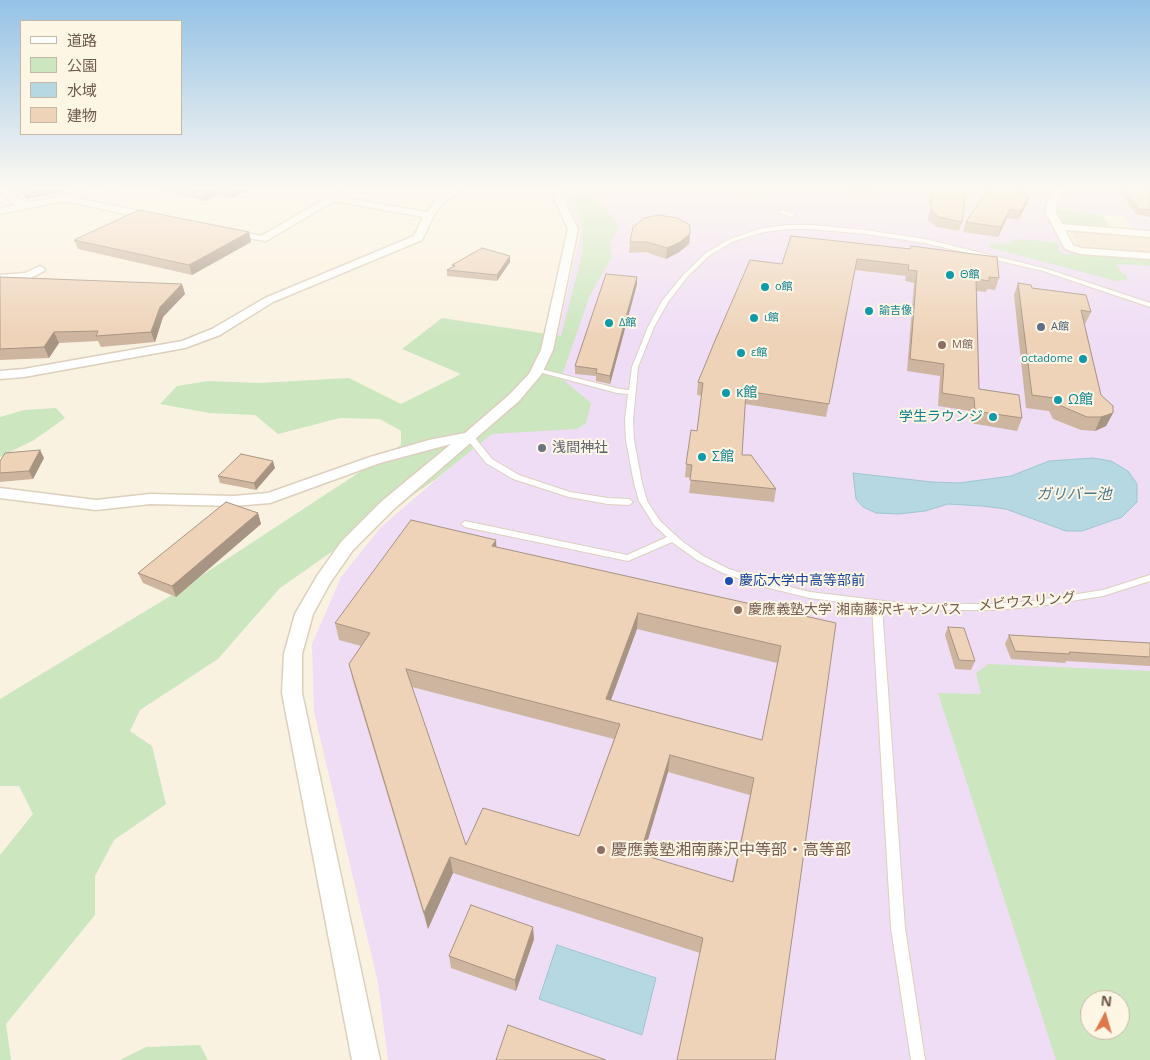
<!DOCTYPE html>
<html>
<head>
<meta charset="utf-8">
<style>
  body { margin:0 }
  #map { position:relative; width:1150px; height:1060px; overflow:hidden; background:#faf2e0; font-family:"Open Sans","Noto Sans JP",sans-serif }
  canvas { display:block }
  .legend { position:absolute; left:20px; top:20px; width:162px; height:115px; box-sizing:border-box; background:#fef6e5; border:1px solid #c5b8a7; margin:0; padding:6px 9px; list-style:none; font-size:15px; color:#6f5a49 }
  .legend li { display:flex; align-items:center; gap:10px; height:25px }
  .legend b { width:25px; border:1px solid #c5b8a7 }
  .north { position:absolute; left:1080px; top:990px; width:50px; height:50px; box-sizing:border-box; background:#fef6e5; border:1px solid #c5b8a7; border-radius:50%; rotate:6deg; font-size:14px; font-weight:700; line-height:20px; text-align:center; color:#6f5a49 }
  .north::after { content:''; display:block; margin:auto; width:18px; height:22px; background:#de784b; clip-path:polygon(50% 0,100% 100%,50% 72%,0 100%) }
</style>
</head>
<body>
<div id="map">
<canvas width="1150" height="1060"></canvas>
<ul class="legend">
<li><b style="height:6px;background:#fff"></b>道路</li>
<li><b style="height:14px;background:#cce6c0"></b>公園</li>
<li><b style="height:14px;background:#b6d8e2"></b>水域</li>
<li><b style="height:14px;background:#eed3b9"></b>建物</li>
</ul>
<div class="north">N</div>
</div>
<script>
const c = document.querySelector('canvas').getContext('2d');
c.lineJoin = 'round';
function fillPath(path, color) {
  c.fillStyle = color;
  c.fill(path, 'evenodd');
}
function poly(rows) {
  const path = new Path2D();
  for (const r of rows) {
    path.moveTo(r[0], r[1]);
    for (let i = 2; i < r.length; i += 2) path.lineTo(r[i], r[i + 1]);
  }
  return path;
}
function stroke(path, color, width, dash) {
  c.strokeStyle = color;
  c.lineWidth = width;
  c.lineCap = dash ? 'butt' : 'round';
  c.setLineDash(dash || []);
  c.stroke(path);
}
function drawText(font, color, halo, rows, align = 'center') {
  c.font = font + ' "Open Sans","Noto Sans JP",sans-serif';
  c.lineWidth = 4;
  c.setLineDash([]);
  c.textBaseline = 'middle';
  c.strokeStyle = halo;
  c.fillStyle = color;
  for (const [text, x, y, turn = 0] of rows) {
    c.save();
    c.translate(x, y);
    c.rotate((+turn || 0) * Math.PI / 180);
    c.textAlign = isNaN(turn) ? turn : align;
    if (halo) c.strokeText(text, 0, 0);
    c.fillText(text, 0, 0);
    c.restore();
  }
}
fillPath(poly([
  [1069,231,1150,236,1150,252,1078,246]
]), '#f1e4cf');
fillPath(poly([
  [560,188,1055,188,1045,212,1067,251,1150,258,1150,1060,388,1060,378,983,314,712,312,644,341,577,381,527,502,423,555,348,581,230],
  [1090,1000,1120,1000,1120,1030,1090,1030],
  [1065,188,1150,189,1150,232,1135,231,1123,216,1103,215,1056,207]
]), '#efddf6');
fillPath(poly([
  [563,188,583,188,613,217,619,228,610,242,612,257,590,295,561,378,591,403,586,423,577,429,492,434,436,479,280,588,218,659,140,710,130,731,152,746,166,804,114,840,95,876,95,915,6,1024,11,1060,0,1060,0,855,33,814,19,786,0,786,0,699,172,595,401,445,401,431,380,419,340,418,278,434,255,415,209,413,160,404,177,386,208,381,259,383,349,378,401,404,461,374,402,349,442,318,561,336,582,255,583,226,573,202],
  [695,188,769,188,766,194,761,195],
  [1057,208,1102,215,1111,228,1063,225,1058,216],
  [1015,239,1054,242,1058,245,1058,250,1064,254,1150,259,1150,266,1117,264,1120,271,1127,276,1127,280,1116,281,988,247,991,243,1007,244],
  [56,408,65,418,34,440,0,457,0,417,24,410],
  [989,664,1150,671,1150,1060,1056,1060,938,693,981,694,976,673],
  [1090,1000,1120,1000,1120,1030,1090,1030],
  [200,1045,208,1060,120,1060,146,1047]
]), '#cce6c0');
const water = poly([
  [1093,458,1111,461,1128,471,1137,484,1137,502,1122,517,1082,531,1066,531,1006,509,982,506,948,504,925,511,899,514,876,513,863,507,856,499,853,473,932,482,959,483,1011,476,1049,461,1093,458],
  [557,945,656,978,642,1035,539,999,557,945]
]);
fillPath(water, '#b6d8e2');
stroke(water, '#9dc6d3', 1);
const service = poly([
  [782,210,794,214,795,215,792,217,780,213,780,211,782,210],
  [788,225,811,225,866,230,925,239,1047,269,1150,303,1150,307,1043,271,925,243,866,234,811,229,788,229,764,232,734,241,710,255,688,276,668,302,654,327,638,367,633,420,634,440,642,483,647,501,660,521,683,542,703,556,729,569,766,581,810,592,909,604,991,604,1033,601,1103,590,1150,575,1150,581,1103,596,1033,607,991,610,909,610,882,607,905,928,925,1060,911,1060,891,928,872,606,810,598,761,586,723,573,697,560,672,542,628,561,465,527,461,524,465,521,627,555,667,537,654,525,639,501,634,483,626,440,625,420,628,394,617,393,535,371,534,370,537,368,620,389,629,390,632,367,648,327,662,301,684,274,706,253,730,239,763,228,788,225],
  [466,434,472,434,492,459,519,475,570,492,608,498,629,499,633,502,629,505,608,504,569,497,513,479,486,463,466,438,465,436,466,434]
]);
const minor = poly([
  [0,188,4,188,26,203,101,188,116,188,115,190,77,198,154,214,159,217,154,220,64,201,0,214,0,208,16,205,0,193,0,188],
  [344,188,355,188,341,197,427,212,435,201,455,188,465,188,441,205,434,215,422,240,273,302,220,335,185,348,24,377,0,379,0,371,24,369,182,341,212,329,265,298,414,236,423,217,334,201,266,241,230,235,225,232,230,229,261,236,344,188],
  [549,188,558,188,578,229,553,350,541,375,519,401,394,509,353,550,330,583,313,614,302,654,302,693,380,1060,352,1060,282,693,284,654,295,614,317,576,341,542,382,501,451,444,380,463,270,503,234,506,150,504,96,510,0,498,0,488,96,500,150,494,234,496,268,493,370,457,429,440,465,433,509,395,529,374,541,350,568,229,549,188],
  [1056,188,1065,188,1057,203,1056,213,1062,224,1150,231,1150,237,1065,230,1073,245,1081,248,1150,253,1150,259,1080,254,1065,249,1046,213,1047,203,1056,188],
  [40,266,45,269,44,271,31,278,0,281,0,275,25,273,40,266]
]);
stroke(service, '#ddcfbc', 2);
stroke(minor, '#ddcfbc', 3);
fillPath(service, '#fff');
fillPath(minor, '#fff');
fillPath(poly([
  [8,188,62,188,63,192,26,199,20,190,12,191],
  [148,188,252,188,232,198,217,195,206,201],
  [817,188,873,188,872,194],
  [931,188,962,222,959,231,937,227,928,220,931,204,928,203],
  [989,188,1026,188,1023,193,1030,194,1027,204,1018,220,1007,218,998,237,963,232,966,222],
  [1121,188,1136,188,1150,190,1150,217,1136,214,1119,191],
  [249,232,251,242,192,275,78,249,74,240],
  [690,234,689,244,679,252,666,259,646,252,629,253,630,242],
  [791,236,999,278,995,290,987,289,986,292,976,291,979,389,1022,418,1017,431,970,423,970,411,938,406,940,376,907,371,914,283,905,281,906,276,855,270,826,417,745,404,742,455,776,489,774,502,689,493,691,478,685,477,686,464,697,431,702,396,697,395,698,382,782,264],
  [510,256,510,262,497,281,447,276,447,270,453,267,452,265],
  [0,277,182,284,185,294,163,317,155,342,101,347,98,341,59,343,49,358,0,360],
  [637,277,637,284,610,384,596,381,596,376,575,374,575,366],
  [1018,283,1032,288,1091,312,1085,324,1084,324,1101,395,1113,413,1106,426,1095,431,1081,430,1053,419,1049,411,1026,408,1014,295],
  [44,458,33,479,0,482,0,461],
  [275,468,256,490,220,483,218,476],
  [258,513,261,524,176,597,143,583,138,573],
  [496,547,836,623,775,1060,700,953,453,873,428,929,353,681,349,664,361,646,339,640,335,623],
  [637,629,777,663,762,740,611,700],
  [412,687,614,739,579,836,466,845],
  [668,772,750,795,732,882,643,855],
  [948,627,975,661,971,670,955,669,945,635],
  [1009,635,1150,643,1150,666,1066,661,1065,663,1011,659,1005,644],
  [534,939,516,991,451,968,449,956]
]), '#cdb59f');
fillPath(poly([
  [11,188,19,188,20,190,12,191],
  [52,188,62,188,63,192,26,199,24,193],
  [213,188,215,188,217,195,206,201,204,192],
  [233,188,252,188,232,198,230,189],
  [1024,188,1026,188,1018,202,1021,193],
  [1030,194,1027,204,1018,220,1021,211],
  [1010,209,1007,218,998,237,1001,227],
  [249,232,251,242,192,275,189,265],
  [690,234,689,244,679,252,666,259,667,248],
  [510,256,510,262,497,281,497,275],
  [637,277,637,284,610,384,610,376],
  [182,284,185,294,163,317,155,342,151,332,160,307],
  [54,332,59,343,49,358,44,347],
  [1113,413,1106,426,1095,431,1101,417],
  [40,450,44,458,33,479,29,471],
  [273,461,275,468,256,490,254,483],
  [258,513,261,524,176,597,172,586],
  [496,540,497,557,492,546],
  [638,613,637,629,605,716,606,699],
  [670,755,668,772,639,870,640,854],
  [450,857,453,873,428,929,424,913],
  [533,927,534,939,516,991,515,980]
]), '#a79482');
const building = poly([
  [20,188,52,188,24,193,20,188],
  [184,188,213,188,204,192,184,188],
  [220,188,233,188,230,189,220,188],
  [932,188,966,188,962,222,939,217,931,210,933,194,930,194,932,188],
  [989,188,1024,188,1021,193,1030,194,1021,211,1010,209,1001,227,966,222,989,188],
  [1123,188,1136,188,1150,190,1150,210,1139,209,1123,188],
  [139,210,249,232,189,265,74,240,139,210],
  [659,215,677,218,690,225,690,234,680,242,667,248,647,242,630,242,633,227,644,218,659,215],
  [791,236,910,249,911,246,997,257,999,278,989,277,989,281,976,279,979,389,1019,395,1022,418,975,411,974,398,942,393,944,364,910,359,917,271,908,270,909,265,857,259,829,404,746,391,742,455,751,455,776,489,690,480,692,465,686,464,691,430,697,431,703,383,698,382,714,343,750,260,782,264,791,236],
  [482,248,510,256,497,275,447,270,455,266,452,265,482,248],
  [606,274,637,277,610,376,596,373,597,369,575,366,606,274],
  [0,277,182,284,160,307,151,332,96,336,98,331,54,332,44,347,0,349,0,277],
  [1018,283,1031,285,1032,288,1086,295,1091,312,1081,310,1101,395,1113,406,1113,413,1101,417,1087,417,1059,405,1054,398,1032,395,1018,283],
  [40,450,29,471,0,473,0,461,5,453,40,450],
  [241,454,273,461,254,483,218,476,241,454],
  [226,502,258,513,172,586,138,573,226,502],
  [411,520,496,540,492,546,836,623,775,1060,677,1060,703,938,450,857,424,913,349,664,370,633,335,623,411,520],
  [638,613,781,646,762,740,606,699,638,613],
  [406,669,620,724,579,836,483,808,466,845,406,669],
  [670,755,754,778,733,882,640,854,670,755],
  [948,627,964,628,975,661,959,660,948,627],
  [1009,635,1150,643,1150,657,1069,652,1070,654,1015,651,1009,635],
  [471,905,533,927,515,980,449,956,471,905],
  [508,1025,606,1060,496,1060,508,1025]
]);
fillPath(building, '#eed3b9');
stroke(building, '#a79482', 1);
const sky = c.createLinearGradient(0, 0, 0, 336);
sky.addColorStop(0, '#94c2e6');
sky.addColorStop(0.56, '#fdf9f1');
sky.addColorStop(1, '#fdf9f100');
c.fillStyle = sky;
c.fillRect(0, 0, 1150, 336);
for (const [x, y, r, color] of [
  [950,275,5,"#0f9aa8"],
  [765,287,5,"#0f9aa8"],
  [869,311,5,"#0f9aa8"],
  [754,318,5,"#0f9aa8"],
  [609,323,5,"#0f9aa8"],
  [1041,327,5,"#5c6f8a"],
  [942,345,5,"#8d6e63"],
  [741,353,5,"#0f9aa8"],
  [1083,359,5,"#0f9aa8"],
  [726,393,5,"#0f9aa8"],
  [1058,400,5,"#0f9aa8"],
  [993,417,5,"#0f9aa8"],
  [542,448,5,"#6b7280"],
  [702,457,5,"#0f9aa8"],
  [729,581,5,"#1a4fb4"],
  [738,610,5,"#8d6e63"],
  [601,850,5,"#8d6e63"]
]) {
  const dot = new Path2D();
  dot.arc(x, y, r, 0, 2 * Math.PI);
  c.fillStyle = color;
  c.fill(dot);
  stroke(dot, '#fef6e5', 2);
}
drawText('11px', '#0d838f', '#fef6e5', [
  ["Θ館",960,275],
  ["ο館",775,287],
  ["諭吉像",879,311],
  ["ι館",764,318],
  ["Δ館",619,323],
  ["ε館",751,353],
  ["octadome",1073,359,"right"]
], 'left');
drawText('11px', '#4e5e75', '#fef6e5', [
  ["A館",1051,327]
], 'left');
drawText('11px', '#785e54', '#fef6e5', [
  ["Μ館",952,345]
], 'left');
drawText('14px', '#0d838f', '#fef6e5', [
  ["κ館",736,393],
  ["Ω館",1068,400],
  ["学生ラウンジ",983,417,"right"],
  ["Σ館",712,457]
], 'left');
drawText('14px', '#5b616d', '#fef6e5', [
  ["浅間神社",552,448]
], 'left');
drawText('14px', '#164399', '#fef6e5', [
  ["慶応大学中高等部前",739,581]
], 'left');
drawText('14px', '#6f5a49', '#fef6e5', [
  ["メビウスリング",1027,602,-5]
]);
drawText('14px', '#785e54', '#fef6e5', [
  ["慶應義塾大学 湘南藤沢キャンパス",748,610]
], 'left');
drawText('italic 15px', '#487888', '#fef6e5', [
  ["ガリバー池",1074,495]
]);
drawText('16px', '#785e54', '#fef6e5', [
  ["慶應義塾湘南藤沢中等部・高等部",611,850]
], 'left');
</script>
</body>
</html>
